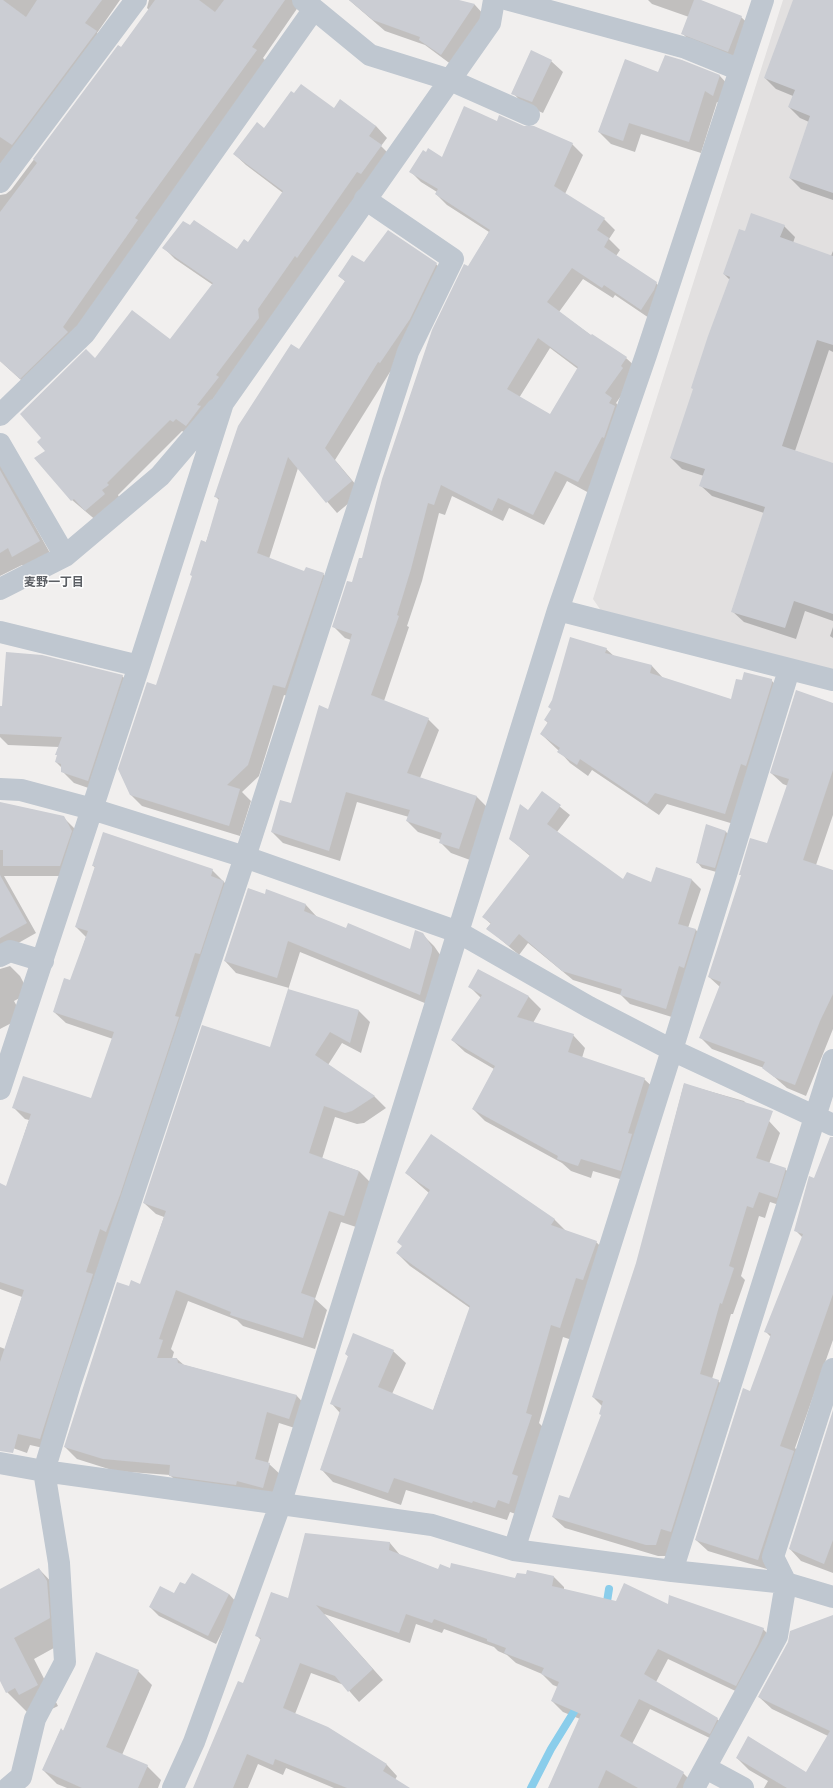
<!DOCTYPE html>
<html>
<head>
<meta charset="utf-8">
<style>
  body { margin:0 }
  canvas { display:block; background:#f1efee }
</style>
</head>
<body>
<canvas width="833" height="1788"></canvas>
<script>
const c = document.querySelector('canvas').getContext('2d');
c.lineJoin = 'round';
function fillPath(path, color) {
  c.fillStyle = color;
  c.fill(path, 'evenodd');
}
function poly(rows) {
  const path = new Path2D();
  for (const r of rows) {
    path.moveTo(r[0], r[1]);
    for (let i = 2; i < r.length; i += 2) path.lineTo(r[i], r[i + 1]);
  }
  return path;
}
function stroke(path, color, width, dash) {
  c.strokeStyle = color;
  c.lineWidth = width;
  c.lineCap = dash ? 'butt' : 'round';
  c.setLineDash(dash || []);
  c.stroke(path);
}
function drawText(font, color, halo, rows, align = 'center') {
  c.font = font + ' Figtree,"Noto Sans JP",sans-serif';
  c.lineWidth = 3;
  c.setLineDash([]);
  c.textBaseline = 'middle';
  c.strokeStyle = halo;
  c.fillStyle = color;
  for (const [text, x, y, turn = 0] of rows) {
    c.save();
    c.translate(x, y);
    c.rotate((+turn || 0) * Math.PI / 180);
    c.textAlign = isNaN(turn) ? turn : align;
    if (halo) c.strokeText(text, 0, 0);
    c.fillText(text, 0, 0);
    c.restore();
  }
}
fillPath(poly([
  [783,0,833,0,833,671,604,615,593,599]
]), '#e2e0e0');
fillPath(poly([
  [0,0,120,0,97,33,107,43,0,187],
  [149,0,303,0,263,58,267,62,148,232,31,389,0,361,0,195,6,194,11,190,119,46,122,48,149,10,147,8],
  [349,0,455,0,475,5,485,16,452,65,425,45,385,31],
  [648,0,698,0,741,17,753,28,740,62,694,45,682,33,689,17,652,4],
  [794,0,833,0,833,200,801,189,790,178,809,122,800,118,789,107,793,96,776,89,765,78],
  [551,61,563,72,543,113,524,105,513,93],
  [682,61,720,76,731,88,725,106,717,102,701,153,641,134,635,152,611,144,599,132],
  [334,109,376,126,387,138,381,146,392,157,270,330,185,433,182,431,118,495,119,497,98,522,72,500,47,452,42,438,95,359,170,340,213,285,175,259,164,248,237,250,248,243,283,193,246,165,234,154,265,129],
  [498,122,524,127,572,144,583,155,565,194,604,219,615,230,609,239,620,250,616,256,656,283,667,294,652,320,615,295,613,298,583,279,559,312,592,336,626,358,637,368,633,379,616,403,622,409,589,493,567,481,544,525,509,508,503,521,452,496,445,515,439,513,422,581,407,626,409,627,384,701,428,719,439,730,420,778,477,797,488,808,470,860,451,853,440,842,441,840,418,832,407,821,409,817,357,802,340,861,283,843,272,832,291,804,329,710,351,640,345,638,334,627,362,560,469,267,489,232,447,205,436,194,437,192,421,182,410,171,427,153,442,158],
  [550,348,578,369,551,416,519,398],
  [784,226,795,237,793,243,831,256,833,251,833,352,829,350,795,451,833,464,833,621,805,611,796,639,744,622,732,611,764,513,712,496,700,485,704,476,682,469,671,458,730,280,724,274,745,232],
  [364,264,436,264,447,275,392,374,390,372,335,460,362,492,337,513,298,468,269,559,305,573,323,574,334,585,296,699,284,695,259,776,242,792,251,801,240,836,142,806,131,795,157,686,220,501,215,496,299,351,346,282,339,276],
  [0,463,50,553,25,567,22,565,0,576],
  [833,627,833,638,830,636],
  [606,649,614,656,652,666,663,678,732,701,771,680,783,692,737,825,667,804,659,815,592,770,588,776,570,763,559,751,541,734,548,723,545,720],
  [122,676,134,687,100,792,74,783,62,771,62,768,56,762,59,747,8,745,0,737,0,707],
  [833,704,833,815,816,865,833,871,833,1029,806,1096,787,1088,764,1068,712,1049,700,1037,720,987,709,977,742,876,740,874,768,845,788,786,783,784,771,773],
  [543,793,570,815,557,832,624,881,652,883,657,868,692,880,701,889,688,928,696,930,705,940,675,1018,630,1004,621,995,573,980,528,943,519,955,487,928,491,924,483,917,530,856,510,839],
  [0,806,63,817,74,828,81,842,70,876,4,876,36,933,6,950,0,959],
  [707,826,726,832,732,837,720,873,702,868,697,862],
  [104,834,212,870,235,893,52,1450,30,1445,27,1453,4,1445,0,1441,0,1347,5,1349,22,1297,0,1289,0,1184,7,1187,29,1120,25,1119,13,1107,92,1100,113,1039,66,1023,54,1012,71,982,86,937,76,927,96,868,93,866],
  [265,896,306,905,317,917,346,929,411,950,422,934,434,946,443,959,432,1006,300,952,288,990,359,1011,370,1022,361,1053,342,1043,328,1065,374,1096,386,1108,364,1123,357,1124,335,1117,322,1159,359,1171,371,1183,356,1227,341,1222,315,1299,327,1310,315,1349,243,1326,237,1320,188,1301,171,1349,174,1352,172,1359,177,1359,184,1365,297,1396,308,1408,301,1430,279,1423,268,1463,281,1475,275,1499,182,1487,170,1475,115,1471,77,1459,65,1447,129,1288,141,1285,164,1217,156,1214,144,1203,271,1048,289,988,236,973,225,961],
  [10,966,20,976,29,993,14,1001,23,1017,0,1029,0,969],
  [478,970,529,997,541,1009,533,1023,573,1035,585,1048,582,1058,644,1079,657,1091,633,1183,593,1171,591,1178,571,1171,562,1163,485,1121,473,1109,494,1069,465,1052,452,1040,481,998,470,987],
  [684,1084,744,1101,755,1113,769,1121,780,1133,769,1164,785,1169,797,1180,788,1208,770,1202,765,1218,759,1216,741,1276,745,1280,733,1314,731,1314,712,1379,718,1381,730,1392,667,1556,658,1556,565,1528,553,1517,570,1499,602,1416,602,1406,593,1397,637,1263],
  [833,1148,833,1340,795,1448,806,1459,770,1570,708,1551,696,1540,771,1337,766,1332,803,1238,795,1230,814,1179],
  [406,1173,554,1219,566,1231,596,1242,609,1254,572,1340,563,1337,539,1423,544,1428,521,1516,510,1512,507,1520,406,1490,401,1505,333,1482,321,1469,340,1413,332,1404,349,1357,346,1354,393,1351,406,1363,392,1394,433,1411,470,1308,410,1266,397,1253,403,1246,429,1193],
  [833,1417,833,1573,801,1561,790,1549],
  [306,1534,390,1543,400,1555,439,1570,450,1569,516,1579,554,1577,564,1587,564,1590,617,1602,668,1606,763,1629,774,1640,746,1696,668,1659,656,1682,717,1719,728,1729,720,1743,650,1709,632,1744,683,1773,694,1784,692,1788,549,1788,580,1719,563,1712,552,1701,558,1687,553,1685,542,1674,516,1663,507,1655,498,1651,494,1647,444,1629,442,1633,416,1624,410,1643,324,1614,383,1680,359,1702,344,1685,311,1673,295,1714,328,1728,387,1765,397,1776,395,1780,408,1788,334,1788,286,1768,283,1775,258,1764,248,1788,195,1788,243,1685,261,1640,256,1635,289,1599],
  [39,1569,59,1590,70,1639,34,1659,58,1706,40,1715,28,1713,7,1692,0,1679,0,1590],
  [229,1594,237,1603,216,1644,159,1616,150,1607,175,1595],
  [833,1622,833,1788,764,1788,768,1781,749,1770,737,1758,807,1773,828,1736,772,1709,759,1697],
  [138,1671,152,1685,122,1755,147,1766,161,1780,158,1788,67,1788,57,1784,43,1770,61,1729,63,1731]
]), '#0003');
stroke(poly([
  [606,1608,609,1589],
  [531,1788,551,1749,580,1702]
]), '#8acdeb', 8);
fillPath(poly([
  [0,0,3,0,26,17,37,0,102,0,85,23,97,31,12,145,0,137],
  [155,0,199,0,215,12,224,0,285,0,252,47,257,50,135,218,138,220,63,327,68,332,20,379,0,361,0,212,37,163,33,159,118,45,121,47],
  [349,0,459,0,475,4,441,55,419,40,420,37,373,20],
  [694,0,701,0,742,16,728,52,681,34],
  [793,0,833,0,833,193,789,178,810,116,788,107,795,90,764,78],
  [531,50,552,60,532,102,511,94],
  [665,55,682,60,720,75,713,96,705,91,689,142,629,123,623,141,598,132,625,59,658,72],
  [301,84,334,108,340,99,376,126,369,136,382,145,361,174,357,172,297,258,295,256,258,309,259,318,216,375,219,377,197,405,201,406,186,426,176,419,173,422,170,420,107,483,109,485,102,490,105,494,85,511,74,499,71,501,34,458,45,451,37,442,41,438,20,414,86,349,95,358,132,310,170,339,213,283,162,248,183,221,190,225,194,220,237,249,244,239,248,242,283,191,233,154,257,122,264,128,291,91,294,93],
  [464,106,497,121,499,115,524,126,534,126,573,143,554,186,605,218,597,230,609,238,604,247,657,282,654,290,641,310,604,285,602,288,572,268,547,302,591,335,592,334,627,357,621,366,623,368,605,393,612,398,609,403,615,406,604,438,602,437,578,482,555,471,533,515,498,498,492,511,441,485,434,505,428,503,411,569,397,615,399,616,371,695,429,718,407,773,477,796,459,849,439,843,442,833,406,821,410,810,346,792,329,851,271,832,280,800,291,803,319,705,328,709,352,634,332,627,347,581,352,582,359,558,362,558,382,479,432,330,464,264,468,266,490,230,435,194,438,189,409,172,423,150,426,152,428,148,442,157],
  [538,338,578,367,550,414,507,389],
  [751,213,785,225,780,237,833,256,833,345,817,340,782,446,833,463,833,614,794,601,785,628,731,612,765,507,699,486,705,469,670,458,693,389,691,388,708,336,730,277,723,274,739,229,745,231],
  [388,230,437,263,410,319,380,363,378,362,325,448,352,481,326,503,288,457,257,553,304,571,306,567,324,573,285,688,273,685,248,765,227,785,240,789,229,826,130,795,118,769,147,682,156,685,192,576,190,575,201,540,206,542,219,498,214,497,238,426,291,344,299,349,345,281,338,276,352,255,364,262],
  [0,470,40,541,12,557,8,548,0,553],
  [570,637,607,648,605,653,652,665,650,673,731,699,736,679,742,680,744,672,772,679,772,683,746,766,741,764,725,814,655,793,647,804,580,759,577,765,557,752,560,748,540,734,548,722,544,720,551,709,548,707,552,700],
  [6,652,42,655,123,675,88,781,61,772,61,764,55,762,57,755,55,755,62,737,0,734,0,706,2,706],
  [796,690,833,703,833,770,803,860,833,870,833,994,820,1021,795,1085,774,1077,762,1068,765,1062,699,1038,721,982,708,977,741,875,739,875,750,838,767,843,789,779,770,773],
  [542,791,561,805,547,824,623,879,627,872,651,882,656,867,692,879,678,924,696,929,684,968,679,966,666,1009,620,995,622,989,562,971,519,934,509,946,486,929,491,923,482,917,530,855,509,839,520,804,528,810],
  [0,802,64,816,72,831,60,866,3,866,3,850,0,850],
  [706,824,726,831,715,868,696,863],
  [103,832,213,869,211,876,224,881,200,954,195,953,175,1016,179,1017,120,1195,106,1232,100,1229,86,1272,93,1274,40,1439,18,1434,13,1453,0,1451,0,1362,24,1290,0,1282,0,1183,6,1186,31,1114,12,1108,23,1076,91,1098,114,1032,53,1012,64,978,70,980,88,931,75,927,95,866,92,866],
  [0,875,27,923,0,938],
  [248,888,265,894,266,889,306,904,304,911,346,928,348,923,410,949,415,930,423,933,432,947,432,951,420,995,288,941,277,978,224,961],
  [478,969,529,996,517,1017,574,1034,568,1052,645,1078,628,1133,632,1134,621,1171,581,1159,578,1166,557,1159,558,1156,472,1109,495,1066,451,1040,482,995,468,987],
  [288,989,359,1010,350,1043,330,1032,315,1055,375,1096,352,1111,345,1113,324,1106,309,1153,359,1171,344,1216,329,1211,301,1293,315,1298,303,1338,230,1315,231,1312,176,1290,159,1339,163,1340,157,1358,177,1358,178,1363,297,1395,289,1419,267,1412,255,1459,270,1463,263,1488,237,1481,236,1485,169,1476,170,1465,103,1459,64,1447,117,1282,129,1286,131,1280,140,1284,166,1211,143,1203,202,1025,270,1047],
  [684,1083,773,1111,756,1158,786,1168,777,1198,759,1192,753,1208,747,1206,729,1266,734,1268,722,1304,720,1303,700,1374,719,1380,671,1532,661,1529,656,1545,646,1545,552,1517,559,1495,569,1498,601,1415,599,1414,603,1401,592,1397,636,1263],
  [431,1134,555,1219,551,1225,597,1241,583,1280,576,1278,560,1328,551,1325,526,1413,532,1415,512,1474,518,1476,509,1504,498,1500,495,1508,473,1501,472,1503,394,1478,388,1493,320,1470,341,1408,330,1404,348,1356,345,1354,353,1333,394,1350,378,1387,433,1410,470,1306,396,1253,402,1246,397,1242,430,1190,405,1173],
  [830,1137,833,1137,833,1294,780,1446,794,1451,758,1560,695,1540,743,1388,750,1391,771,1334,764,1332,803,1234,794,1231,809,1176,814,1178],
  [833,1410,833,1540,824,1564,789,1549],
  [305,1533,390,1542,389,1550,438,1569,440,1564,450,1568,451,1563,515,1578,517,1573,526,1574,527,1570,554,1576,552,1586,616,1601,624,1583,668,1604,669,1595,764,1628,758,1644,736,1686,658,1649,644,1674,718,1718,710,1734,639,1699,620,1736,684,1772,676,1788,638,1788,606,1770,598,1788,548,1788,581,1714,551,1701,559,1682,541,1674,544,1668,504,1653,506,1648,487,1641,487,1639,434,1619,432,1623,406,1614,399,1633,316,1605,373,1669,348,1692,335,1676,300,1663,283,1708,328,1727,387,1764,383,1771,410,1788,347,1788,275,1759,273,1765,247,1754,233,1788,193,1788,238,1681,243,1683,261,1638,255,1636,271,1592,288,1598],
  [39,1568,47,1581,50,1618,14,1638,38,1685,19,1695,15,1688,6,1693,0,1681,0,1589],
  [192,1573,229,1594,208,1636,149,1607,160,1586,174,1593,180,1582,185,1584],
  [833,1615,833,1788,787,1788,736,1758,748,1736,806,1772,830,1731,758,1697,788,1642,790,1631],
  [96,1652,139,1670,106,1747,148,1765,138,1788,82,1788,42,1770,61,1728,63,1731]
]), '#cbcdd3');
stroke(poly([
  [303,0,370,55,450,80,529,115],
  [509,0,686,48,740,70],
  [0,182,136,0],
  [0,415,85,333,314,9],
  [0,444,65,556],
  [0,589,65,556,160,476,217,409],
  [558,610,833,680],
  [0,632,139,666],
  [0,789,21,790,92,809,245,857,458,932,589,1007,672,1050,833,1125],
  [0,956,10,951,43,961],
  [0,1089,139,666,223,403,490,23,494,0],
  [0,1463,44,1471,432,1525,514,1550,672,1571,786,1583,833,1597],
  [514,1550,672,1050,789,670],
  [672,1571,833,1060],
  [706,1768,743,1788],
  [8,1788,21,1777,35,1719,65,1662,59,1563,44,1471,70,1384,245,857,408,352,453,259,365,199],
  [173,1788,194,1742,280,1505,558,610,646,355,763,0],
  [694,1788,777,1636,786,1583,773,1557,833,1369]
]), '#bfc7d0', 22);
drawText('bold 12px', '#5b5e63', '#fff', [
  ["麦野一丁目",54,582]
]);
</script>
</body>
</html>
